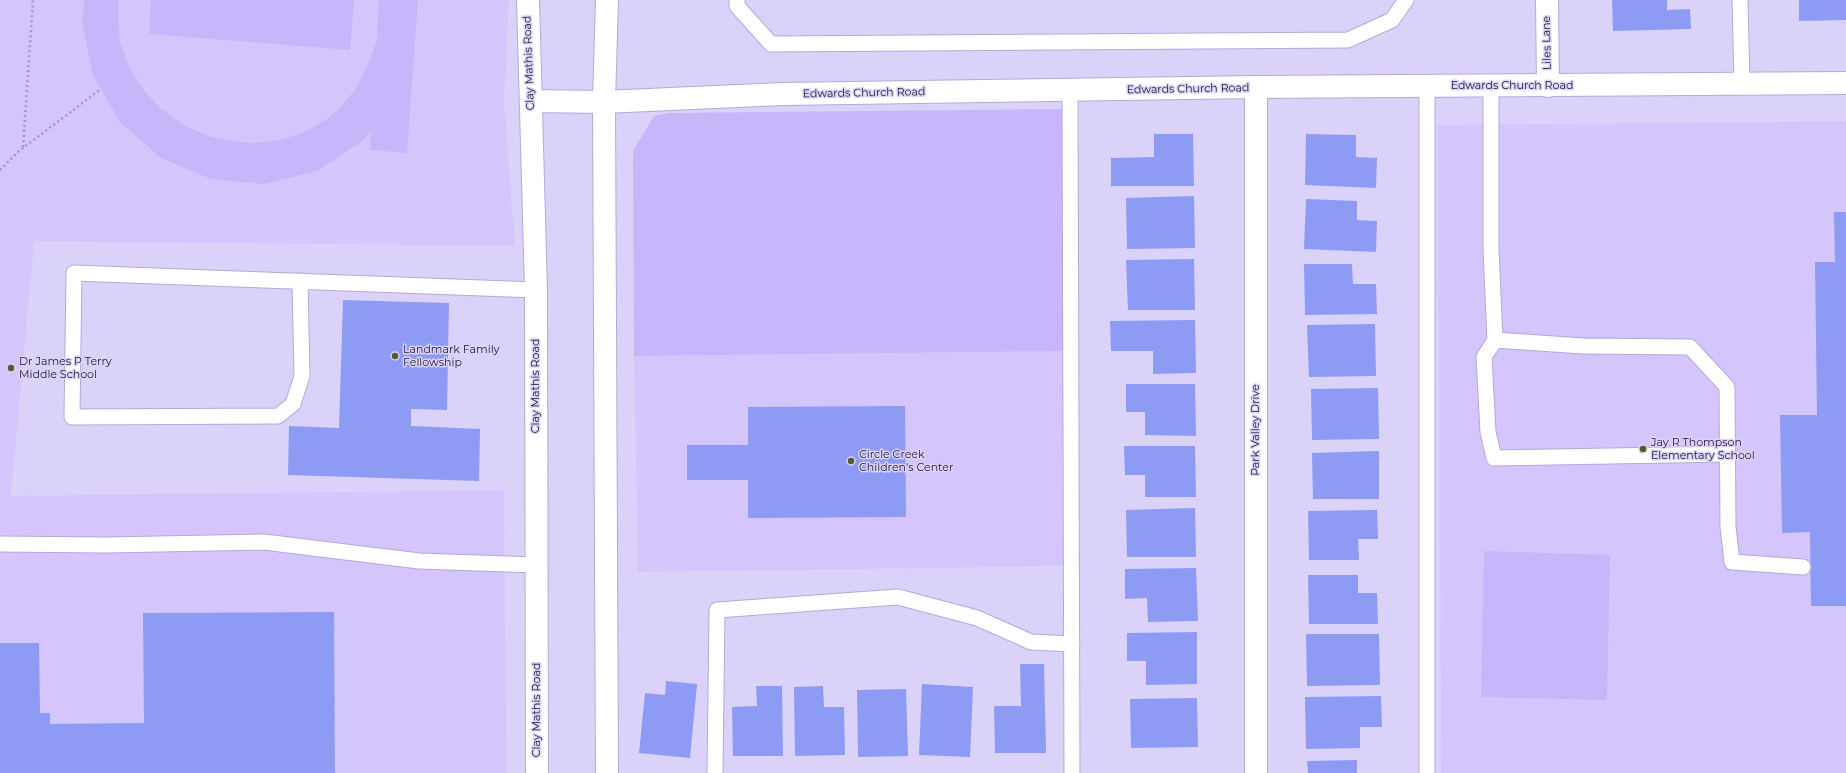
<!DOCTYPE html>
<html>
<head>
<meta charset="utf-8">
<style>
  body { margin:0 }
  canvas { display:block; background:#dbd2f9 }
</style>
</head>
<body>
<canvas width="1846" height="773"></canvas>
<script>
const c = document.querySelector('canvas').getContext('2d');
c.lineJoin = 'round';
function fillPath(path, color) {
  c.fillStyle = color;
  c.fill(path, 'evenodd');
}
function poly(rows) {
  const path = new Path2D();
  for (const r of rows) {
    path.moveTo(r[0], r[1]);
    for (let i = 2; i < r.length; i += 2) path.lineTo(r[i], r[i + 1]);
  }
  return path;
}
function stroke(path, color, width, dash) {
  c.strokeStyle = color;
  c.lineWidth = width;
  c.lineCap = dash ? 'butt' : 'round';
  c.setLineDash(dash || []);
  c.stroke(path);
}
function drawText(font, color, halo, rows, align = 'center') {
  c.font = font + ' Montserrat,sans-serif';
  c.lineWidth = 3;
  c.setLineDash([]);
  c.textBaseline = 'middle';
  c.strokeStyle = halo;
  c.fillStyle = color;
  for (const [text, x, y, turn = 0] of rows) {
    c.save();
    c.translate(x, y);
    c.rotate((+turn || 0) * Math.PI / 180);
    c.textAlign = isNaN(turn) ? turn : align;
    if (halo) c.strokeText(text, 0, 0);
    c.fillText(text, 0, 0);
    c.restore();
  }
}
fillPath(poly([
  [0,0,509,0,504,102,515,246,34,241,11,496,504,490,506,773,0,773],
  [1846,121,1846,773,1441,773,1438,125],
  [1064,351,1068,566,638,572,634,356]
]), '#d4c6fd');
fillPath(poly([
  [84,0,119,0,118,14,120,43,130,68,145,92,161,109,185,126,208,136,230,141,253,143,281,140,305,132,327,119,341,107,357,87,371,57,377,38,379,0,418,0,407,153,370,150,371,131,362,141,317,171,264,184,211,179,161,158,120,122,93,75,82,23],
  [151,0,354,0,350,50,149,34],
  [1062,109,1064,351,634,356,633,151,654,116,670,113],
  [1484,551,1610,555,1607,700,1481,697]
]), '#c8b6fa');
fillPath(poly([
  [1612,0,1667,0,1667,10,1690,9,1691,29,1613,31],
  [1799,0,1846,0,1846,20,1799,21],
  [1154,134,1193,134,1194,186,1111,186,1111,158,1154,157],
  [1306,134,1356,135,1356,157,1377,158,1376,188,1305,185],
  [1194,196,1195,248,1127,249,1126,198],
  [1306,199,1357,201,1357,220,1377,221,1376,252,1304,249],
  [1834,212,1846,212,1846,606,1811,606,1810,532,1782,533,1780,415,1817,415,1815,262,1835,262],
  [1194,259,1195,310,1128,310,1126,260],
  [1304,264,1352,264,1353,284,1376,284,1377,314,1305,315],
  [343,300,449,303,447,410,411,409,411,426,480,429,479,481,288,475,289,426,339,428],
  [1195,320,1196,373,1153,374,1153,351,1111,351,1110,321],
  [1375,324,1376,376,1309,377,1307,325],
  [1126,384,1195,384,1196,436,1145,435,1145,412,1126,412],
  [1378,388,1379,439,1312,440,1311,389],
  [905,406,906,517,748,518,748,480,687,480,687,445,748,445,748,407],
  [1124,446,1195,446,1196,497,1145,497,1145,475,1125,475],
  [1379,451,1379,499,1313,499,1312,453],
  [1195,508,1196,557,1127,557,1126,510],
  [1377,510,1378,539,1358,539,1359,560,1309,560,1308,511],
  [1196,568,1198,621,1148,622,1147,598,1125,599,1125,569],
  [1308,575,1358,575,1358,593,1377,593,1378,624,1309,624],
  [334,612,335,773,0,773,0,643,39,643,40,713,50,713,50,724,144,723,143,613],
  [1197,632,1197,684,1146,685,1146,661,1127,661,1127,633],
  [1306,634,1379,634,1380,685,1307,686],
  [1020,664,1044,664,1046,753,995,753,994,706,1021,706],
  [666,681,697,684,690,758,639,753,645,693,665,695],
  [922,684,973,687,970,757,919,755],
  [756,686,782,686,783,756,733,756,732,707,757,706],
  [823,686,824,707,844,707,845,755,795,756,794,687],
  [906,689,908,756,858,757,857,690],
  [1381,696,1382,727,1360,727,1360,748,1306,749,1305,697],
  [1197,698,1198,747,1131,748,1130,699],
  [1357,760,1357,773,1308,773,1307,761]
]), '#8e9bf5');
const lane = poly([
  [737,0,737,6,771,44,1348,40,1392,20,1406,0],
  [1740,0,1742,84],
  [1427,87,1427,773],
  [1491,87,1491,250,1495,340,1583,346,1690,347,1727,387,1728,527,1732,562,1803,567],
  [1070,90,1072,773],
  [300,281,302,376,293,404,278,416,72,417,74,273,536,290],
  [1495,340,1484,357,1488,432,1494,458,1727,454],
  [0,544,106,545,264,542,419,561,537,565],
  [715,773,717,610,898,597,977,618,1031,642,1072,644]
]);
const street = poly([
  [1547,0,1548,86],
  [1256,87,1256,773]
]);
const secondary = poly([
  [528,0,536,290,537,773],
  [607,0,604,102,607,773],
  [531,101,604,102,782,94,1256,87,1846,83]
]);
stroke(lane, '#b5a9d8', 17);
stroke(street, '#b5a9d8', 24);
stroke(secondary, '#b5a9d8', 24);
stroke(poly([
  [23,147,33,0],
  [0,170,19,151,101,89]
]), '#a199b9', 2.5, [2, 3]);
stroke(lane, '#fff', 15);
stroke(street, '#fff', 22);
stroke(secondary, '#fff', 22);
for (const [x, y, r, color] of [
  [395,356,4,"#555c2b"],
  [11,368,4,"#555c2b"],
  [1643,449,4,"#555c2b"],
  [851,461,4,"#555c2b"]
]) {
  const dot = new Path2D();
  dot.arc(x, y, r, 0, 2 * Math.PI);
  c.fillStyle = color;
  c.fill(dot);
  stroke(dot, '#dbd2f9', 1.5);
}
drawText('11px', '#211c2d', '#dbd2f9', [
  ["Liles Lane",1547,43,-91],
  ["Clay Mathis Road",529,63,-92],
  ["Edwards Church Road",1512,86],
  ["Edwards Church Road",1188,89,-1],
  ["Edwards Church Road",864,93,-1],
  ["Clay Mathis Road",536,386,-90],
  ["Park Valley Drive",1256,430,-90],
  ["Clay Mathis Road",537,710,-90]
]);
drawText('11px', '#211c2d', '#dbd2f9', [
  ["Landmark Family",403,350],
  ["Fellowship",403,363],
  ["Dr James P Terry",19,362],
  ["Middle School",19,375],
  ["Jay R Thompson",1651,443],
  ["Elementary School",1651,456],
  ["Circle Creek",859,455],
  ["Children's Center",859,468]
], 'left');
</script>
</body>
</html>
